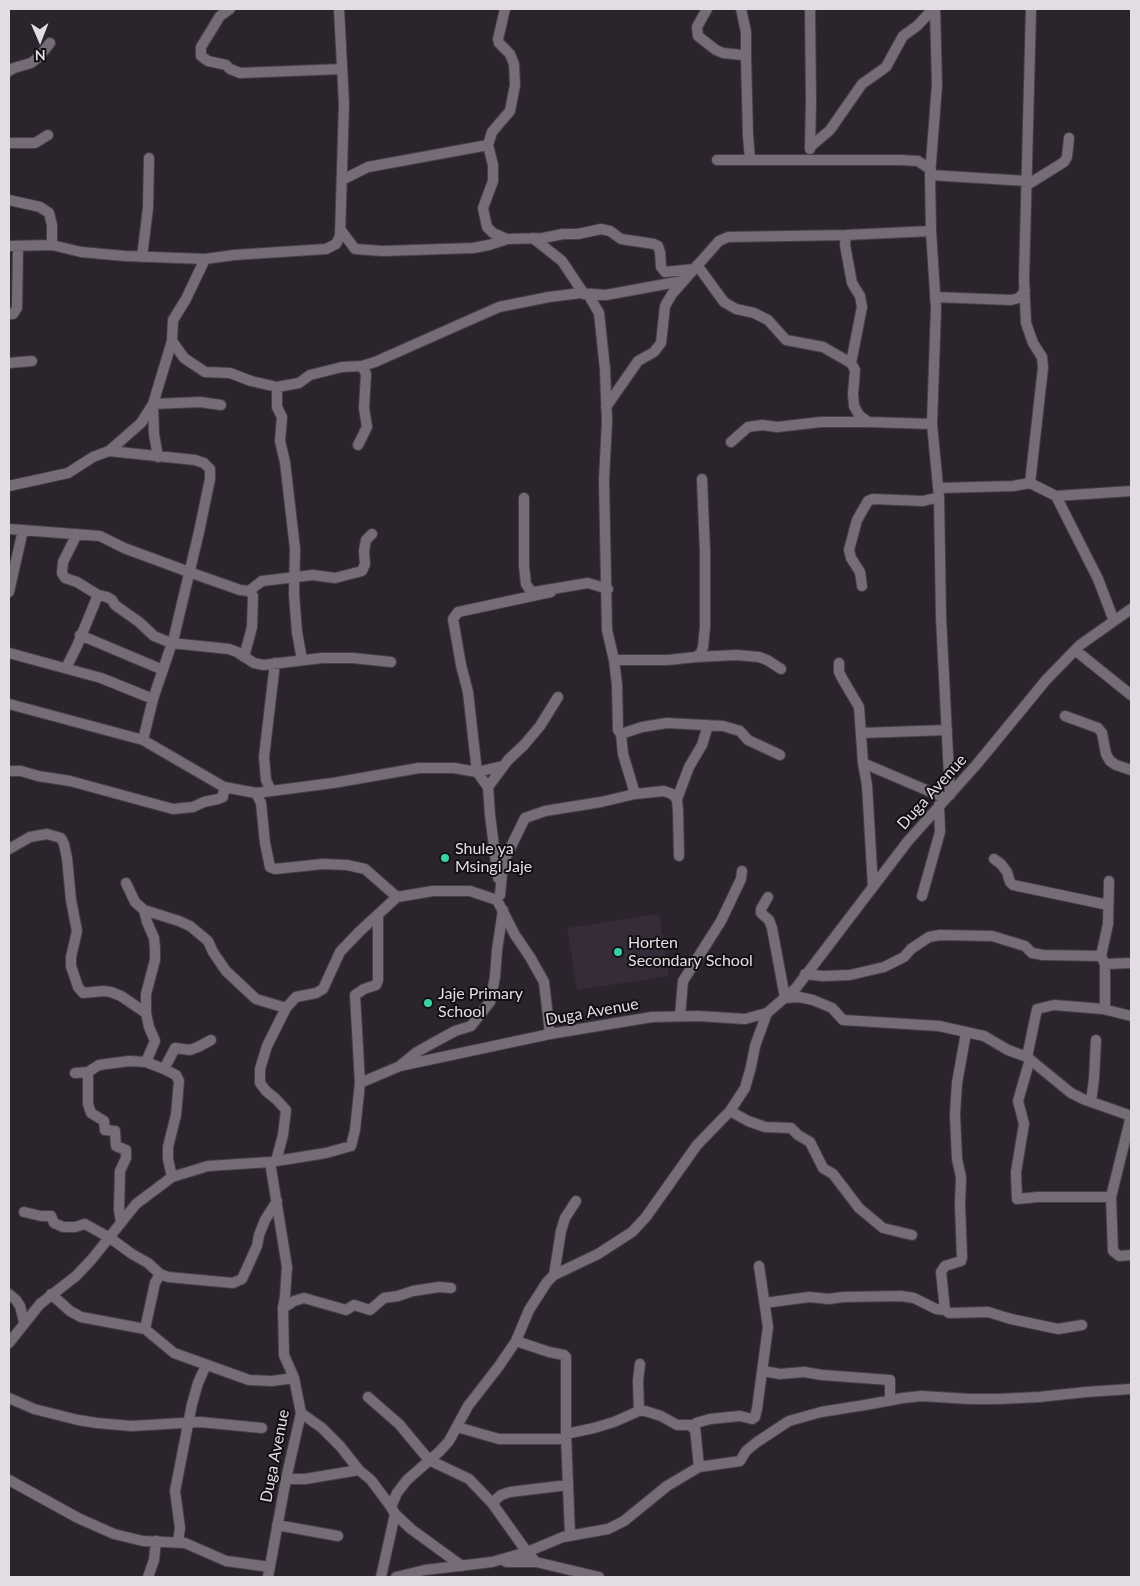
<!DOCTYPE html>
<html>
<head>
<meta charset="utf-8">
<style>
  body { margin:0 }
  #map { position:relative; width:1140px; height:1586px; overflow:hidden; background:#2b242d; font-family:Lato,sans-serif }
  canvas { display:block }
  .frame { position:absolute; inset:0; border:10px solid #e2dde3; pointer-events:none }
  .north { position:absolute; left:15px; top:15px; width:50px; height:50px; -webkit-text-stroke:4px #120f13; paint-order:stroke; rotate:179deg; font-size:14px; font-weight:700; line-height:20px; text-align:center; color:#e2dde3 }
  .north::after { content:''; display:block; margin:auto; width:18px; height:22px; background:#e2dde3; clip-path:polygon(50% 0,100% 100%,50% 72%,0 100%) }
</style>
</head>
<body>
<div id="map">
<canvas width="1140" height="1586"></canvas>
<div class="frame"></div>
<div class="north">N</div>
</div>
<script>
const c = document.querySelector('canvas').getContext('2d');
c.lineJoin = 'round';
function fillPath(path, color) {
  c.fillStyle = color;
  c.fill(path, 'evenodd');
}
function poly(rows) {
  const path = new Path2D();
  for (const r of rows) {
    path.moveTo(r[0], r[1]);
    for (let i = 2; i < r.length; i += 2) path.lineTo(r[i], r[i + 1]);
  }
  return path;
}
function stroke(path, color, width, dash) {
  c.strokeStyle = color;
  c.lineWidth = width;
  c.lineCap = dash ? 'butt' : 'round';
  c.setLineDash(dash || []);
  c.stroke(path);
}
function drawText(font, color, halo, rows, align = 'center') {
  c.font = font + ' Lato,sans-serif';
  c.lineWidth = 4;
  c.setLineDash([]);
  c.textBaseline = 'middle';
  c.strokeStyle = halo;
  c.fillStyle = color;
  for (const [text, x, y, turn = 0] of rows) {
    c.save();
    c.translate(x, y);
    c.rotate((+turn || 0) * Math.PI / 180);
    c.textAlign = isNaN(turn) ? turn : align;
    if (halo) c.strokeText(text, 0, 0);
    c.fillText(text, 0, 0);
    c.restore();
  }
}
fillPath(poly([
  [659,914,669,976,577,990,567,928]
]), '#362b39');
const minor = poly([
  [230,9,220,16,201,47,201,56,208,61,226,65,230,69,240,73,342,69],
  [505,9,498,39,499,43,510,54,514,64,515,85,510,111,492,132,488,145,493,165,493,181,483,208,487,227,493,233,507,239],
  [707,9,697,27,698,36,716,50,723,53,743,55,746,57,748,135,750,160],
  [741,9,746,32,746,57],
  [935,9,937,85,930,175,931,231,936,308,932,424,939,497,941,617,950,795],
  [9,71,14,68,31,63,39,57,50,43],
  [9,143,35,143,48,135],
  [810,147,830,130,862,84,886,67,903,36,917,26,933,9],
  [810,149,811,102,810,9],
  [717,160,900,160,918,161,931,170],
  [930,175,1027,181],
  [342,180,368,167,488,145],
  [1027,185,1064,162,1067,157,1069,138],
  [9,200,40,207,49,213,52,225,52,245],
  [340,229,355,249,383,251,473,248,489,245,507,239,543,238,563,234,578,234,601,229,610,231,621,239,654,244,658,246,660,252,661,267,665,272,694,269],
  [846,235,845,245,852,283,860,296,862,307,851,363],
  [533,238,562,261,584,294],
  [9,246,52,245,81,252,125,256,205,259,234,255,326,249,336,244,340,236,344,104,339,9],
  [142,257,148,208,149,158],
  [697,265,724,302,736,309,754,313,768,320,786,340,823,347,851,363,855,370,853,394,854,406,859,415,868,422,932,424],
  [588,294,599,313,605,369,607,422,604,480,607,630,614,660,617,685,618,730,621,734,623,754,635,794],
  [935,297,1011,300,1019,298,1025,291],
  [9,314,13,314,17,308,18,246],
  [172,341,184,358,205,372,230,373,251,381,277,387,299,383,310,375,342,367,362,366,375,362,499,307,549,297,581,293,606,295,682,281],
  [9,363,32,361],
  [277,387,277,407,282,417,280,441,285,462,295,549,294,594,297,632,302,660],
  [606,407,638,361,654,352,661,343,665,306,672,294,719,241,728,237,846,235,931,231],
  [731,442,748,427,762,425,777,427,821,422,868,422],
  [358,445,367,427,364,408,366,374,362,366],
  [109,451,195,460,204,463,210,469,210,479,199,532,174,637,153,699,143,740],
  [158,457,154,434,153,404,200,402,221,405],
  [1030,483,1043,368,1042,357,1033,343,1026,323,1024,280,1031,9],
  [9,486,68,473,93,457,109,451,141,423,153,404,172,341,173,320,186,299,205,259],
  [939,488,1013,486,1030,483,1056,496,1098,579,1114,621],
  [1056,496,1131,491],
  [524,498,524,566,526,584,530,590,534,592,588,583,608,589],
  [9,529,100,536,124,548,189,572,240,590,249,591,253,596,252,627,244,657],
  [77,534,63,562,62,573,65,578,77,582,98,595,107,597,112,600,115,605,139,622,154,636,171,643,229,649,237,652,254,663,263,665,322,658,353,658,391,662],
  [862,586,860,572,851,558,849,550,857,520,868,501,873,499,923,501,939,497],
  [249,591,262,581,313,575,335,578,362,571,365,564,364,551,366,540,372,534],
  [9,592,23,530],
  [80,635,163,670],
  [1075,650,1131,695],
  [9,653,101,678,153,699],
  [696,657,737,655,759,657,767,660,781,669],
  [614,660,668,660,696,657,701,653,703,647,705,627,705,552,702,479],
  [839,663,839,672,842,678,859,707,863,763,945,798],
  [66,668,77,646,98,595],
  [9,704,143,740,224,787,256,793,261,803,265,843,270,867,275,869,323,864,347,865,365,869,397,897],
  [1065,716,1098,728,1102,733,1106,754,1110,761,1116,765,1131,770],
  [862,733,947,730],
  [621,734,642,727,667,723,723,726,740,731,748,740,780,755],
  [863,763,867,785,873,887],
  [503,766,477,772,468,692,461,665,453,619,458,612,551,592],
  [9,771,21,771,38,776,70,781,173,809,193,807,204,802,218,799,223,797,224,787],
  [271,791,266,780,264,757,275,663],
  [256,793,333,783,419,768,454,768,477,772,488,787],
  [677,799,689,767,702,745,708,725],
  [9,849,30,837,47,834,61,838,64,844,67,858,71,900,77,931,71,957,71,966,78,987,83,993,103,991,111,992,121,996,146,1013,149,1027,155,1041,146,1062],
  [994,859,1001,864,1007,872,1010,882,1013,885,1108,905],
  [498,878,490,815,488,787,508,760,524,745,540,726,558,697],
  [126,883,135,902,144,910,179,921,190,926,208,941,213,952,226,971,256,999,286,1008],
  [500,895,503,863,525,818,545,811,601,802,635,794,664,791,672,794,677,799,678,811,679,856],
  [922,896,940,832,939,805],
  [768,897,761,909,761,913,769,920,772,928,785,998,799,997,813,1000,832,1008,843,1020,939,1026,984,1036,1008,1050,1027,1057,1071,1093,1083,1099,1131,1116],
  [144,910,147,922,154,938,155,948,155,960,146,994,146,1013],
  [1105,964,1131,963],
  [805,974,823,976,850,975,884,967,904,957,911,949,929,937,940,935,992,936,1025,946,1032,953,1043,955,1101,956],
  [1105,1009,1105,964,1101,956,1108,924,1109,881],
  [680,1016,683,981,721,921,741,879,742,871],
  [966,1033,957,1083,955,1114,957,1159,961,1177,960,1205,962,1257,961,1261,945,1266,941,1272,945,1310,949,1313,988,1312,1011,1319,1058,1329,1082,1325],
  [1027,1057,1037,1009,1054,1005,1103,1009,1131,1016],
  [1030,1059,1018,1101,1024,1124,1016,1172,1017,1199,1038,1197,1111,1197],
  [401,1065,417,1052,433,1043,455,1031,471,1026,490,1002,495,977,497,950,503,910],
  [88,1072,88,1104,91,1113,104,1121,105,1130,115,1131,116,1146,126,1150,126,1158,120,1171,119,1210,121,1222],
  [75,1073,88,1072,99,1065,129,1061,146,1062,164,1069],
  [360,1083,355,995,364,989,376,985,378,980,378,915],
  [1091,1102,1094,1079,1096,1040],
  [730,1111,748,1121,765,1127,791,1128,798,1135,810,1142,823,1168,833,1174,859,1208,883,1228,912,1235],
  [1131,1116,1111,1197,1113,1251,1119,1256,1131,1255],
  [276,1161,283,1135,286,1110,276,1099,266,1091,260,1083,260,1069,267,1046,286,1008,296,997,316,993,323,989,340,952,359,932,397,897,433,891,470,891,497,900,515,935,530,957,544,982,550,1034],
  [172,1177,168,1159,168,1147,176,1115,179,1081,176,1075,164,1069,175,1048,190,1050,198,1047,211,1040],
  [24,1212,41,1216,51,1216,54,1223,63,1227,75,1227,85,1224,110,1238,132,1254,148,1263,160,1274,168,1277,233,1283,242,1279,257,1246,259,1235,265,1220,277,1201],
  [160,1274,155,1283,145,1329,174,1353,249,1380,272,1381,294,1378],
  [554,1275,561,1231,565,1218,576,1201],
  [9,1294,16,1300,20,1306,24,1322],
  [51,1294,70,1311,81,1317,145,1329],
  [765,1303,809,1297,829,1299,843,1297,901,1296,914,1298,936,1309,945,1310],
  [283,1308,294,1301,304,1298,346,1310,354,1305,370,1310,384,1298,398,1296,413,1291,439,1287,451,1288],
  [516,1341,549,1352,564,1355,566,1357,566,1434,570,1536],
  [9,1343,40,1304,76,1276,92,1259,136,1204,172,1177,208,1166,270,1162],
  [763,1371,780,1374,804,1372,822,1375,890,1380,890,1400],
  [368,1397,399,1424,429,1460,469,1479,492,1503,527,1552,536,1562],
  [9,1398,34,1409,78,1420,97,1423,131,1426,200,1422,262,1428],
  [639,1411,638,1381,640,1364],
  [301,1413,322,1428,340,1446,359,1470],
  [457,1427,499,1439,566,1439],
  [566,1434,594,1428,614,1422,639,1411,645,1411,661,1416,677,1425,690,1425,695,1430],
  [699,1467,695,1427,696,1423,710,1419,740,1416,752,1419,755,1417,757,1409,768,1327,759,1266],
  [286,1479,305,1479,359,1470,371,1480,391,1507],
  [9,1480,78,1518,114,1534,143,1541,185,1543,226,1561,270,1567],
  [492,1503,501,1495,510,1492,568,1485],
  [395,1514,411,1529,462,1566],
  [277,1525,338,1536],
  [178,1542,180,1528,175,1491,192,1404,198,1383,206,1365],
  [506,1562,536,1562,599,1577],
  [148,1577,154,1560,156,1541],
  [268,1577,286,1479,301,1413,294,1378,284,1355,283,1308,285,1296,287,1267,270,1162,326,1153,351,1146,355,1130,360,1083,400,1066,550,1034,652,1017,698,1016,745,1019,767,1013,796,988,908,841,977,764,1046,680,1080,645,1131,609],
  [381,1577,395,1514,391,1507,397,1493,407,1480,440,1451,449,1441,468,1406,499,1366,516,1341,529,1310,547,1282,554,1275,598,1254,632,1232,646,1217,697,1145,730,1111,745,1088,751,1067,755,1046,767,1013],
  [396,1577,425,1570,492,1562,527,1552,563,1537,608,1529,624,1521,667,1486,699,1467,740,1461,746,1451,757,1442,789,1421,821,1412,865,1405,903,1398,921,1396,970,1399,998,1399,1039,1397,1086,1392,1131,1389]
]);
stroke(minor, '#453f46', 12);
stroke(minor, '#756c77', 10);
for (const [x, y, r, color] of [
  [445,858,5,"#35d4a7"],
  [618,952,5,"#35d4a7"],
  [428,1003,5,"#35d4a7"]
]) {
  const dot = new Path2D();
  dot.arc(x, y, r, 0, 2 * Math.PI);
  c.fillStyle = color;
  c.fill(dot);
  stroke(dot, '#120f13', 2);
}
drawText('16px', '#e2dde3', '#120f13', [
  ["Duga Avenue",932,792,-48],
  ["Duga Avenue",592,1012,-10],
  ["Duga Avenue",275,1456,-79]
]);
drawText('16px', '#e2dde3', '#120f13', [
  ["Shule ya",455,849],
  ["Msingi Jaje",455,867],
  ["Horten",628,943],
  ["Secondary School",628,961],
  ["Jaje Primary",438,994],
  ["School",438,1012]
], 'left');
</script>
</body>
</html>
